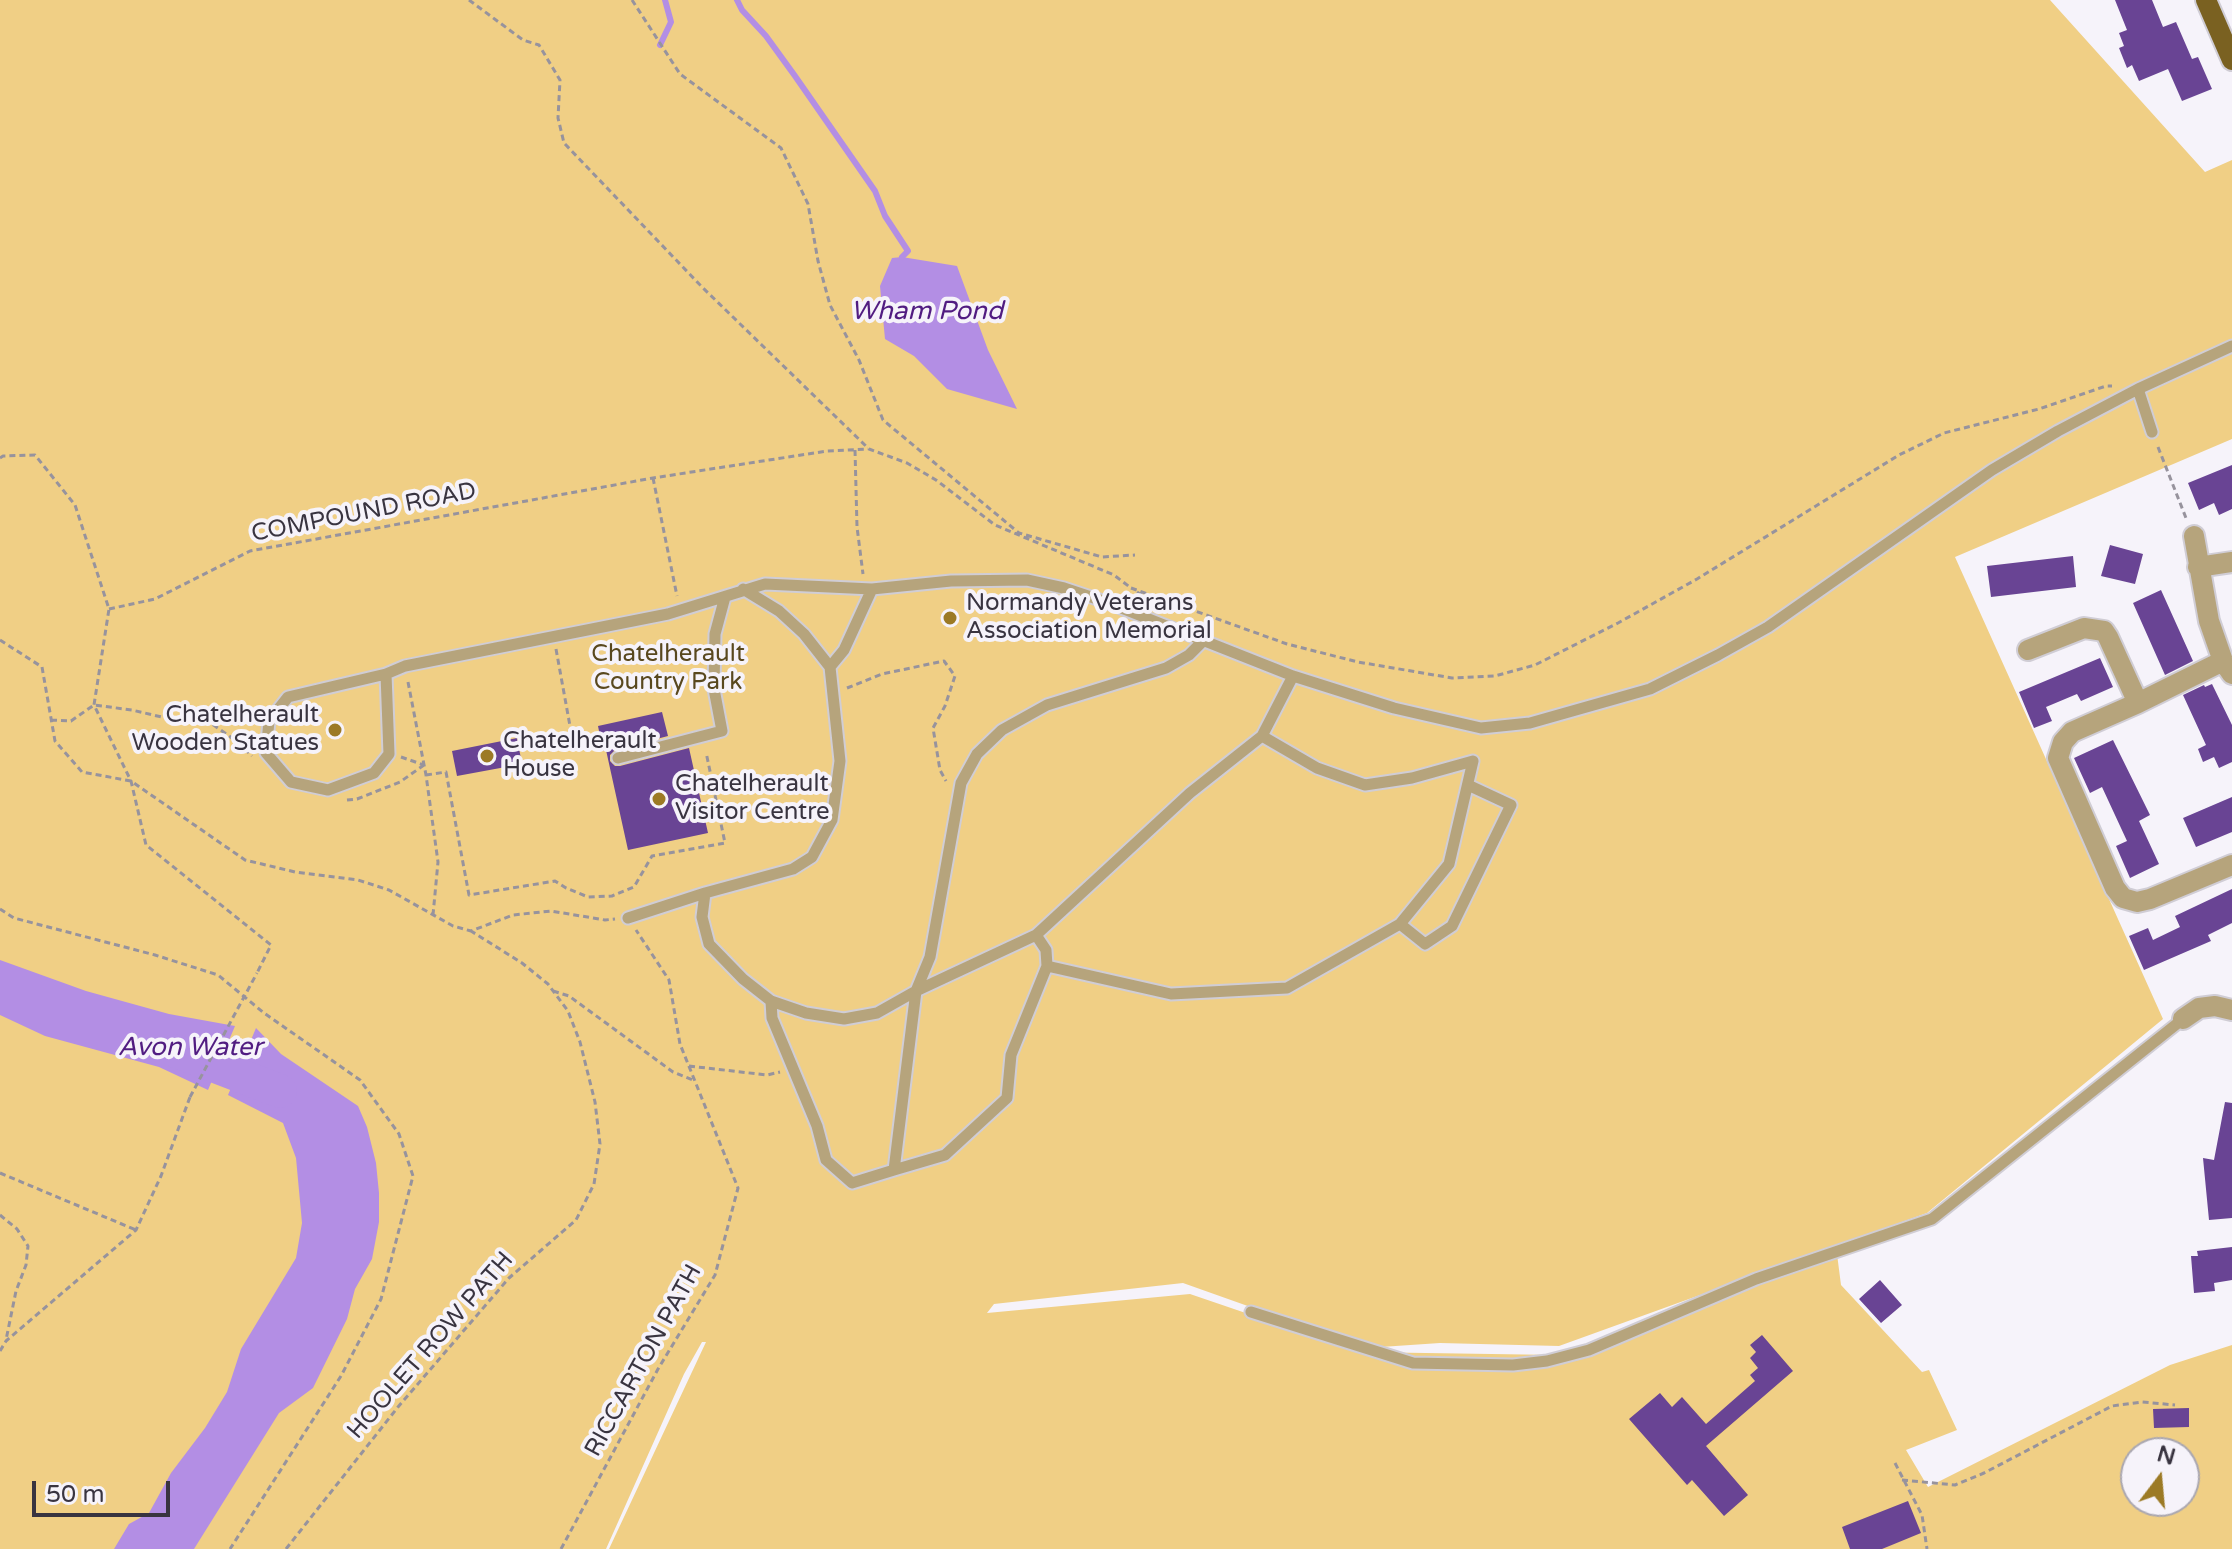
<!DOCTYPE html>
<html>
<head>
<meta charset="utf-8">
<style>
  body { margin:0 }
  #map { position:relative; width:2232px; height:1549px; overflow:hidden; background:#f6f3fa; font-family:"Varela Round",sans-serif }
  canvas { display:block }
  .north { position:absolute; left:2120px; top:1437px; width:80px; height:80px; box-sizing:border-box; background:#f6f3fa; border:2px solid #aaa7b0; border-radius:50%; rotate:16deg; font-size:22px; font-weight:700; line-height:32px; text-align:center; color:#393440 }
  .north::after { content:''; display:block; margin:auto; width:28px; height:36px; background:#9c7a25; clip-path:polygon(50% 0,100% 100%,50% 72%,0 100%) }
  .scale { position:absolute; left:32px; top:1481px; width:138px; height:36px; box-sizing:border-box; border:4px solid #393440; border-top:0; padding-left:10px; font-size:24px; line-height:28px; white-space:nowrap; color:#393440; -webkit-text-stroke:6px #f6f3fa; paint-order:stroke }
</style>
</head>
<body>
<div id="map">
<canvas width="2232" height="1549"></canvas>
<div class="north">N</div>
<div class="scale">50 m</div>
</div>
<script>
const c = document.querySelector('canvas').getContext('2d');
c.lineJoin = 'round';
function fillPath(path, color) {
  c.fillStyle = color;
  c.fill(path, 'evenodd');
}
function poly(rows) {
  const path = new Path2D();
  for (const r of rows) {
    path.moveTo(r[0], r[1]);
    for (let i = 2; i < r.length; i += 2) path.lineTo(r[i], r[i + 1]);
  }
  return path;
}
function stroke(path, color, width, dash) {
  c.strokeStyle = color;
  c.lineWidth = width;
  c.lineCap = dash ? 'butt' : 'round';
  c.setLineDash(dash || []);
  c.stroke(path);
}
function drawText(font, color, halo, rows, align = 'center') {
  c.font = font + ' "Varela Round",sans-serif';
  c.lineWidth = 8;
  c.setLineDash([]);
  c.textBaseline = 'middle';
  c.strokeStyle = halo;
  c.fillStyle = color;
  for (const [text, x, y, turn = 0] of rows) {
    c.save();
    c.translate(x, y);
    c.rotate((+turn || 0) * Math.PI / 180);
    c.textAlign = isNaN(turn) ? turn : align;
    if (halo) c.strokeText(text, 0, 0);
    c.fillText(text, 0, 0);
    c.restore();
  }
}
fillPath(poly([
  [0,0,2050,0,2205,172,2232,160,2232,439,1955,557,2163,1019,1927,1213,1559,1346,1440,1343,1366,1348,1183,1283,994,1304,987,1313,1190,1294,1360,1352,1557,1355,1837,1254,1841,1285,1922,1372,1929,1370,1957,1430,1906,1450,1928,1487,2170,1365,2232,1345,2232,1549,609,1549,706,1342,702,1342,684,1374,606,1549,0,1549],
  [2136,1453,2184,1453,2184,1501,2136,1501]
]), '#f0cf85');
fillPath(poly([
  [902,257,957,266,988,350,1017,409,947,389,914,356,885,339,880,286,892,258],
  [0,960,86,991,169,1014,235,1026,208,1090,159,1067,45,1036,0,1015],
  [256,1028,281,1054,358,1106,367,1127,376,1163,379,1193,379,1222,372,1259,355,1289,347,1319,313,1388,279,1413,194,1549,114,1549,129,1524,149,1513,171,1473,205,1428,227,1392,241,1349,296,1258,302,1223,296,1158,283,1123,228,1095]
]), '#b38ee4');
stroke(poly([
  [737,0,742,10,766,36,795,76,875,191,885,216,908,251,902,257],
  [660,45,671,22,665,0]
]), '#b38ee4', 6);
stroke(poly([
  [176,1051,280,1091]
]), '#b38ee4', 34);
fillPath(poly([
  [2115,0,2152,0,2163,27,2176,22,2192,59,2198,57,2212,89,2182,101,2168,69,2139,81,2132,65,2127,68,2119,48,2124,46,2119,33,2127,30],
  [2232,465,2232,509,2219,515,2214,503,2199,510,2188,483],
  [2110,545,2143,554,2135,584,2101,576],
  [2073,556,2076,587,1991,597,1987,566],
  [2161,590,2193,661,2165,675,2133,603],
  [2100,658,2113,687,2081,701,2077,694,2046,707,2052,721,2034,728,2019,692],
  [2212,684,2232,725,2232,762,2219,768,2214,757,2203,762,2198,749,2206,745,2183,695,2204,685,2205,687],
  [662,712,668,736,615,750,610,755,610,761,615,766,620,766,689,748,708,833,628,850,606,750,603,751,598,726],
  [517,738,522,764,457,776,452,751],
  [2113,740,2150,815,2139,821,2159,864,2130,878,2116,846,2127,841,2102,787,2090,793,2074,758],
  [2232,797,2232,832,2196,847,2183,818],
  [2232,889,2232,923,2208,935,2211,941,2144,970,2129,936,2148,928,2153,940,2180,927,2175,916],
  [2225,1102,2232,1103,2232,1218,2209,1220,2203,1158,2214,1160],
  [2232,1247,2232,1280,2214,1283,2215,1291,2194,1293,2191,1256,2198,1256,2197,1251],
  [1880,1280,1902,1305,1881,1323,1859,1299],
  [1762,1335,1793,1371,1706,1446,1748,1495,1724,1516,1692,1480,1687,1485,1629,1419,1660,1393,1672,1407,1682,1397,1706,1424,1755,1381,1750,1375,1758,1368,1750,1358,1756,1352,1750,1345],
  [2189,1408,2189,1427,2154,1428,2153,1409],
  [1908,1501,1921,1533,1882,1549,1850,1549,1842,1527]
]), '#694494');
const lane = poly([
  [2138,389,2152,432],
  [1204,640,1189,655,1166,668,1047,705,1002,730,977,754,961,783,930,957,916,991,1036,935,1190,793,1262,736,1293,676],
  [830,667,844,650,872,589],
  [386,674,389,754,374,773,328,790,291,782,266,753,269,721,288,697,386,674,405,666,668,614,765,584,872,589,951,581,1027,580,1064,588,1106,602,1293,676,1394,708,1481,728,1530,723,1650,689,1718,655,1768,627,1992,470,2058,431,2138,389,2232,346],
  [618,758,722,731,714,689,715,634,725,597],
  [705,893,702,917,709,944,743,979,771,1001,806,1013,844,1019,877,1013,916,991],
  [628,918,705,893,793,869,812,857,832,820,840,761,830,667,804,634,779,611,743,589],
  [1400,924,1425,944,1452,926,1511,805,1468,785],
  [1036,935,1046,950,1047,966,1171,994,1287,988,1400,924,1449,864,1473,761,1412,778,1365,785,1317,768,1262,736],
  [916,991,894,1170,945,1155,1007,1098,1011,1055,1047,966],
  [771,1001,772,1018,817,1126,826,1160,852,1183,894,1170],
  [1251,1312,1413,1363,1513,1365,1547,1361,1589,1350,1756,1279,1932,1219,2183,1019]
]);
const street = poly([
  [2194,536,2209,621,2223,661,2232,674],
  [2198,567,2232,562],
  [2028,650,2084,628,2104,631,2108,637,2138,703],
  [2223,661,2138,703,2072,732,2063,742,2058,758,2115,888,2123,898,2137,902,2150,899,2232,865],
  [2183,1019,2199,1008,2215,1006,2232,1010]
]);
const primary = poly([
  [2206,0,2232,60]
]);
stroke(lane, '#d0cdd5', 15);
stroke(street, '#d0cdd5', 24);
stroke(primary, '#d0cdd5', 24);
stroke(poly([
  [469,0,523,40,539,45,560,80,558,118,564,143,702,287,869,449,907,463,936,480,995,525,1114,575,1131,588],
  [632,0,680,74,781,148,808,204,818,261,830,305,859,360,883,420,1019,533,1102,557,1135,555],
  [2158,447,2186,518],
  [855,450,857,527,863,574],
  [0,458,3,456,35,455,75,505,109,609,94,705,131,781,146,845,271,945,257,973],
  [653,478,677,596],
  [1131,588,1287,644,1358,662,1452,678,1495,676,1535,665,1618,623,1697,579,1899,455,1944,433,2039,409,2106,386,2112,386],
  [1137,592,1154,604],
  [109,609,155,599,250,551,653,478,827,451,868,449],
  [0,640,42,667,55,741,82,772,131,781,245,860,295,872,358,880,389,890,453,926,471,931,513,915,551,911,605,920,615,919],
  [556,649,574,748],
  [408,682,426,775,438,862,433,915],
  [847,688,882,674,944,661,955,676,945,706,933,728,940,770,946,781],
  [51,720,71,721,94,705,132,710,170,719,205,719,239,743,252,756],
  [401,757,424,765],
  [426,775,446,772,469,895,555,881,566,888,588,897,612,896,634,887,652,856,725,843,706,752],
  [347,800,357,799,400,782,424,765],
  [0,909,14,918,155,955,218,975,264,1013,360,1080,399,1134,413,1176,381,1299,341,1376,230,1549],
  [553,991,569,996,673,1072,693,1080],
  [689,1066,767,1075,780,1072],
  [0,1173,136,1230],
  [0,1215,17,1229,28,1246,26,1265,16,1291,6,1340],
  [0,1351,6,1341,136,1230,161,1176,190,1097],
  [1895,1463,1922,1515,1927,1549],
  [1902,1480,1955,1485,1984,1473,2112,1406,2142,1402,2175,1405],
  [286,1549,398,1407,509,1278,576,1220,594,1184,600,1144,595,1102,580,1042,568,1011,548,984,522,963,471,931],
  [561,1549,658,1369,715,1275,738,1188,680,1044,669,980,636,930]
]), '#97939d', 3, [6, 4]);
stroke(lane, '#b6a47c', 11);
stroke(street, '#b6a47c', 20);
stroke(primary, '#7a6121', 20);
stroke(poly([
  [190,1097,257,973]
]), '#97939d', 3, [6, 4]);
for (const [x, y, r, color] of [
  [950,618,8,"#9c7a25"],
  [335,730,8,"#9c7a25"],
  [487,756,8,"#9c7a25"],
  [659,799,8,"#9c7a25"]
]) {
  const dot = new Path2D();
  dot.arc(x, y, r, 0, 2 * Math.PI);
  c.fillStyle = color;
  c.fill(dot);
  stroke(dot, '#f6f3fa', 3);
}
drawText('24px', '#393440', '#f6f3fa', [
  ["COMPOUND ROAD",364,513,-11],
  ["HOOLET ROW PATH",431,1346,-49],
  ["RICCARTON PATH",644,1361,-61]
]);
drawText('24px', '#393440', '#f6f3fa', [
  ["Normandy Veterans",966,604],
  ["Association Memorial",966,632],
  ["Chatelherault",319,716,"right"],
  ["Wooden Statues",319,744,"right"],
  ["Chatelherault",503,742],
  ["House",503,770],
  ["Chatelherault",675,785],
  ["Visitor Centre",675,813]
], 'left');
drawText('24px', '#59481e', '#f6f3fa', [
  ["Chatelherault",668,655],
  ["Country Park",668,683]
]);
drawText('italic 26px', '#511c81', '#f6f3fa', [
  ["Wham Pond",927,312],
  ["Avon Water",190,1048]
]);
</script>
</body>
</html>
